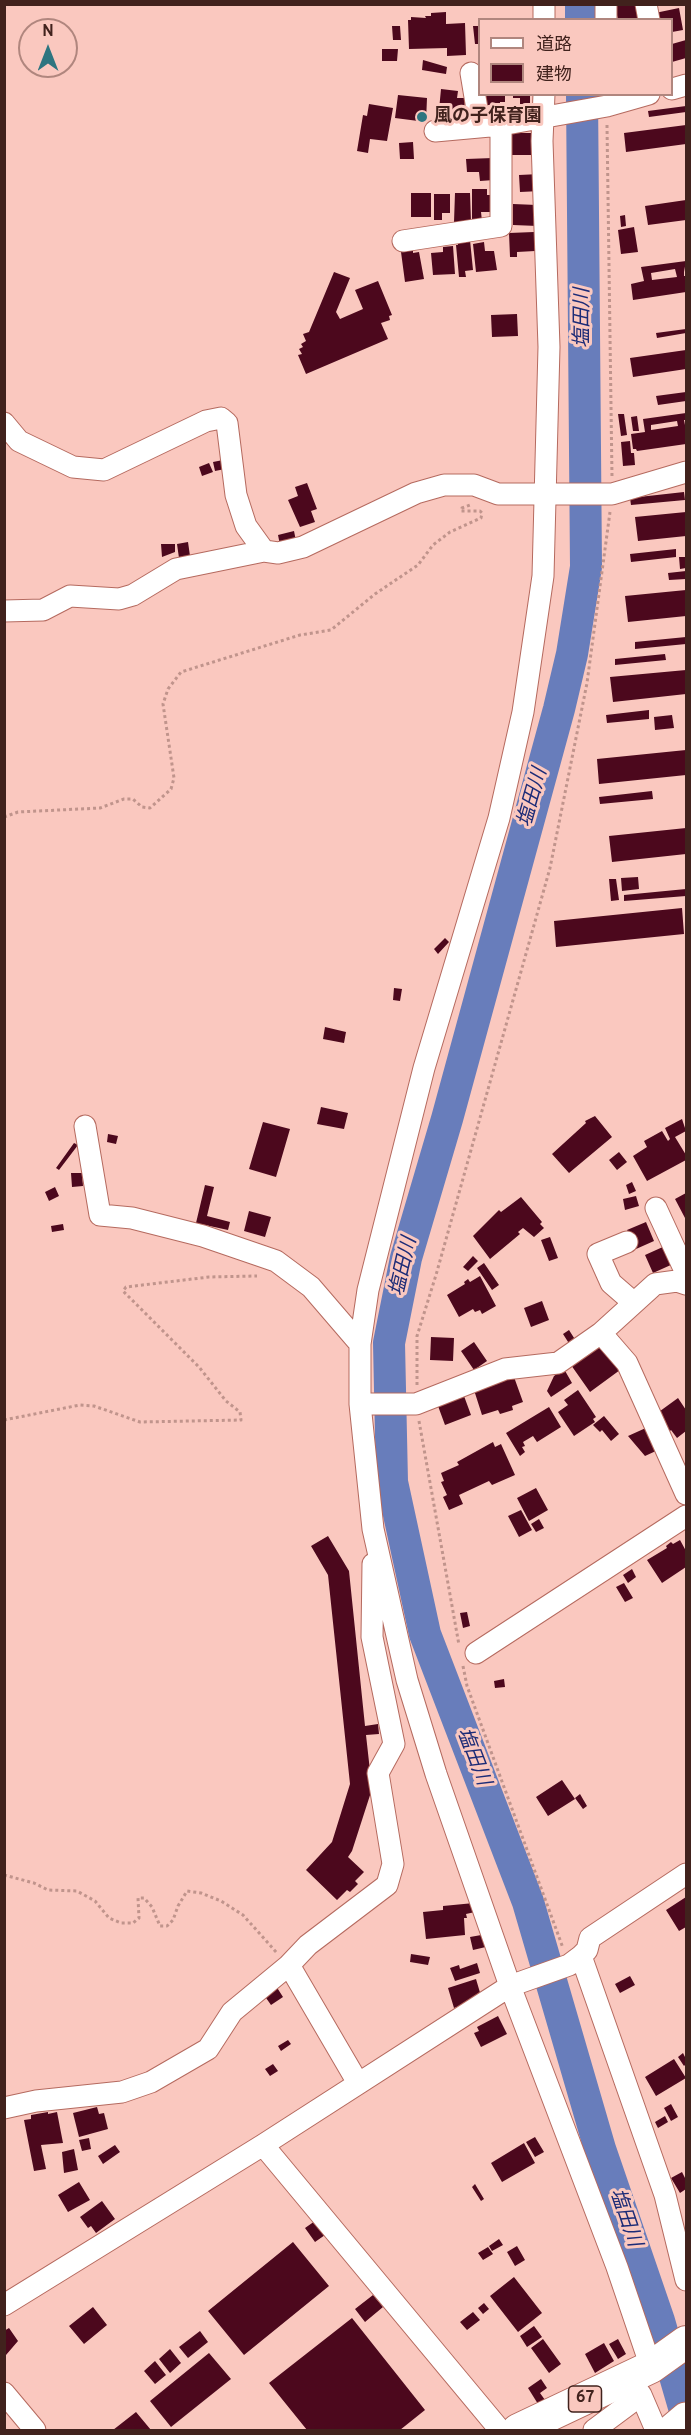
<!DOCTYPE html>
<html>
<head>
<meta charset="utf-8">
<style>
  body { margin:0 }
  #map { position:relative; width:691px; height:2435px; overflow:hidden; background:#fac8bf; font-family:Overpass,"Noto Sans JP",sans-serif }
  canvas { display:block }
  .frame { position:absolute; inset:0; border:6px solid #41221d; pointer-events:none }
  .legend { position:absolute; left:478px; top:18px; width:195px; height:78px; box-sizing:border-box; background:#fac8bf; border:2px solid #b0867e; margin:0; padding:8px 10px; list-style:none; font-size:18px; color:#41221d }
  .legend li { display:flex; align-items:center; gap:12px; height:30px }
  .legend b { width:30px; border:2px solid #b0867e }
  .north { position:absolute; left:18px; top:18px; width:60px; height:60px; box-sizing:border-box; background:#fac8bf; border:2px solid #b0867e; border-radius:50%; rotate:0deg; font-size:16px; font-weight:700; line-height:24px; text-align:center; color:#41221d }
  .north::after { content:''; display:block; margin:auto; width:21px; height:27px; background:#2e7580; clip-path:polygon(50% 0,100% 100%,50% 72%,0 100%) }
</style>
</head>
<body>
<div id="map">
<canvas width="691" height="2435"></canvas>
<div class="frame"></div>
<ul class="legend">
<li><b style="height:8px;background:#fff"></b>道路</li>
<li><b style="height:16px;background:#4c081d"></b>建物</li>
</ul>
<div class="north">N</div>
</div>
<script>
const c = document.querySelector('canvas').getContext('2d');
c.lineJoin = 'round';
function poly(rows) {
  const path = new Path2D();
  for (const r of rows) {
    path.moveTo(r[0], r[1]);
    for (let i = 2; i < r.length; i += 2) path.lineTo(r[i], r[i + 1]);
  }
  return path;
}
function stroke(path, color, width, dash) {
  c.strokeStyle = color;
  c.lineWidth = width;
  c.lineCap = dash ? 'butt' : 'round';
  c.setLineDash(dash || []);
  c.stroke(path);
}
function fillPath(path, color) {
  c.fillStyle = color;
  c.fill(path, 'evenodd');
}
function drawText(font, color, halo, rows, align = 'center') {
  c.font = font + ' Overpass,"Noto Sans JP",sans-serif';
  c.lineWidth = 6;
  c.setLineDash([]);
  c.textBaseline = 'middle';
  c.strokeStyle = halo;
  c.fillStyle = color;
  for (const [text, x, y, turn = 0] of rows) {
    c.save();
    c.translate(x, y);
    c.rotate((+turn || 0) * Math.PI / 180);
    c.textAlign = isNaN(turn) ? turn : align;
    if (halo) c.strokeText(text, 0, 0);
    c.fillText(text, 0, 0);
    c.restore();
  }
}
stroke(poly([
  [581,4,581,20],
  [582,94,586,567,572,654,559,709,447,1119,406,1258,389,1343,392,1482,425,1634,528,1902,600,2149,659,2321,686,2414]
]), '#687dbb', 32);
fillPath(poly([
  [636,4,639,20,618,20,615,5],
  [679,8,683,30,672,32,672,20,656,20,655,13],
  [446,12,446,24,465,23,466,55,447,56,447,48,409,49,408,20,411,20,411,17,426,18,425,16,431,16,431,13],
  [392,26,400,26,401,40,393,40],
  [473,26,480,26,480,44,475,44],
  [686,40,686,58,672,62,672,44],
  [382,49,398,49,397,61,382,61],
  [423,60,447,67,446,74,422,70],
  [441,89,458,91,457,98,465,98,464,117,453,116,453,112,439,110],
  [481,94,505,94,505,102,500,102,500,105,484,105],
  [513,94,530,94,530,108,520,110,520,98,513,98],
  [398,95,427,98,426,122,395,118],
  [369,104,393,108,387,141,370,139,368,153,357,151,363,115,367,116],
  [686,106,686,112,649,117,648,111],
  [686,125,686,144,626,152,624,133],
  [512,133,534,133,534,155,512,155],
  [413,142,414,159,400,159,399,143],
  [493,158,494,180,480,181,479,172,467,172,466,159],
  [540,174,541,191,520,192,519,175],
  [472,189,487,189,487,195,496,195,497,212,481,212,482,221,472,222],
  [411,193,431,193,431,217,411,217],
  [455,193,470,193,471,222,454,222],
  [434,194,450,194,450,213,442,213,442,220,434,220],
  [686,200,686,220,648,225,645,206],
  [513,204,537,205,538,226,513,225],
  [625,215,626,226,621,227,620,216],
  [634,227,638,252,621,254,618,230],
  [534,232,535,251,517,252,517,257,510,257,509,233],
  [470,240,473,270,465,271,466,277,459,277,456,245,458,245,457,241],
  [484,242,485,251,494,251,497,270,476,272,473,244],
  [453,246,455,274,433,275,431,253,443,252,443,247],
  [413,250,413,253,419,252,424,279,405,282,401,252],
  [686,261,684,272,684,276,686,276,686,292,633,300,631,284,644,281,641,267],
  [675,269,677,277,652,280,651,273],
  [334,272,350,278,336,312,340,319,363,309,355,290,378,281,392,315,389,316,390,320,381,323,388,339,306,374,298,355,302,354,299,349,303,347,301,344,306,341,303,334,309,332],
  [517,314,518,336,492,337,491,315],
  [686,329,686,333,657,338,656,333],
  [686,350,686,369,633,377,630,358],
  [686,392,686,401,658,405,656,396],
  [686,413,686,420,684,420,685,425,686,425,686,444,637,451,636,449,633,449,631,434,645,432,643,419],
  [677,421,678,426,651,430,651,425],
  [618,414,624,414,627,435,621,436],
  [637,416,639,431,633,431,631,417],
  [630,441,631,453,634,453,635,465,623,466,621,442],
  [228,459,230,468,215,471,213,462],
  [209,463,213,472,202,476,199,467],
  [307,483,317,509,311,511,315,522,300,527,288,500,298,496,295,487],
  [684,492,685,500,631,505,630,498],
  [686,512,686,536,638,541,635,517],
  [294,531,296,541,280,545,278,535],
  [188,542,190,556,179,558,177,544],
  [161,544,175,544,175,552,162,557],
  [676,549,676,557,631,562,630,554],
  [679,557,686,557,686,568,680,569],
  [686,571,686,579,669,580,668,573],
  [686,590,686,616,628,622,625,596],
  [686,637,686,644,635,649,635,642],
  [665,654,666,660,615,665,615,659],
  [686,670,686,694,613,702,610,677],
  [649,710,649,719,607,723,606,715],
  [672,715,674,728,655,730,654,717],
  [686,750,686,775,599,784,597,759],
  [652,791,653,799,600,804,599,797],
  [686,828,686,854,612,862,609,836],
  [638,877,639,889,622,891,621,878],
  [609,879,616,879,619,900,611,901],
  [686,889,686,896,624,901,624,895],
  [682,908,684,934,556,947,554,921],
  [445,938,449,942,438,954,434,949],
  [394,988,402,989,400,1001,393,1000],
  [325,1027,346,1032,344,1043,323,1039],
  [321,1107,348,1113,344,1129,317,1124],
  [595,1116,612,1137,569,1173,552,1154,586,1123,585,1121],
  [682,1119,686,1131,675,1137,686,1155,686,1160,647,1181,633,1156,647,1147,644,1141,662,1131,668,1141,670,1139,665,1128],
  [263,1122,290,1129,276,1177,249,1169],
  [108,1134,118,1136,116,1144,107,1142],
  [74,1143,78,1145,59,1170,56,1168],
  [619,1152,627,1162,617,1170,609,1160],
  [71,1173,82,1173,83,1186,72,1187],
  [632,1182,636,1191,629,1194,626,1185],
  [205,1185,214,1187,207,1216,230,1222,228,1230,196,1223],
  [55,1187,59,1196,49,1201,45,1192],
  [686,1193,686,1217,685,1218,675,1199],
  [636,1196,639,1206,625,1210,623,1199],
  [521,1197,542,1222,540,1224,544,1228,534,1237,523,1228,518,1232,520,1234,490,1259,473,1236,499,1210,501,1212],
  [249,1211,271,1217,265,1237,244,1231],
  [646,1222,654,1241,636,1249,627,1230],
  [63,1224,64,1230,52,1232,51,1226],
  [550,1237,558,1258,549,1261,541,1240],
  [665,1246,673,1264,653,1273,645,1255],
  [473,1256,478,1261,468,1271,463,1267],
  [484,1263,499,1285,492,1290,477,1268],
  [480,1276,496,1306,482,1314,480,1310,475,1312,473,1309,459,1317,447,1295,465,1284,464,1282,468,1279,470,1282],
  [542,1301,549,1320,531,1327,524,1308],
  [569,1330,576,1341,570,1345,563,1334],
  [431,1337,454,1338,453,1361,430,1360],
  [474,1342,487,1361,474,1370,461,1351],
  [599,1345,620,1370,590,1392,571,1365],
  [564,1369,572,1383,551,1397,547,1391,554,1376],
  [514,1377,523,1402,512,1406,513,1410,500,1414,498,1410,482,1415,474,1390],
  [578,1390,596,1417,593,1419,595,1422,574,1436,558,1412,568,1405,564,1400],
  [464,1396,471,1415,445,1425,438,1406],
  [678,1398,686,1410,686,1431,677,1438,671,1430,669,1432,656,1414],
  [549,1407,561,1427,537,1442,533,1436,523,1442,525,1446,522,1447,525,1452,520,1456,506,1433],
  [604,1416,619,1434,611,1441,602,1430,600,1432,593,1425],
  [648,1427,658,1450,645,1456,628,1436],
  [493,1442,495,1447,501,1444,515,1475,492,1485,489,1481,459,1495,463,1504,449,1510,443,1497,447,1495,441,1482,444,1481,441,1473,459,1465,457,1462],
  [536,1488,548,1510,529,1521,517,1498],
  [521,1510,532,1530,519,1537,508,1516],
  [539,1519,544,1528,536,1532,531,1524],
  [328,1536,349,1571,365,1726,378,1724,379,1734,366,1735,372,1789,352,1851,348,1857,364,1872,355,1881,358,1884,350,1892,347,1890,337,1900,306,1870,332,1842,350,1784,328,1575,311,1546],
  [680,1540,686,1551,686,1567,662,1583,647,1560,667,1548,666,1546,671,1542,673,1544],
  [632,1569,636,1577,628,1583,623,1575],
  [624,1583,633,1598,625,1602,616,1587],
  [467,1612,470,1626,463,1628,460,1613],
  [504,1679,505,1687,495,1688,494,1681],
  [562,1780,575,1799,548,1816,536,1797],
  [580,1794,587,1806,583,1809,575,1798],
  [686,1897,686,1927,679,1931,666,1910],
  [474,1903,475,1912,466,1914,467,1918,464,1918,465,1935,426,1939,423,1912,443,1910,443,1906],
  [487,1934,490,1946,473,1950,470,1937],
  [411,1954,430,1957,428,1965,410,1962],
  [477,1963,480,1973,455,1981,450,1968,459,1965,460,1969],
  [630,1976,635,1985,620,1993,615,1984],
  [476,1979,481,1996,477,2000,454,2008,448,1988],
  [276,1986,283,1997,271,2005,264,1995],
  [498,2016,507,2034,481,2047,474,2033,479,2031,477,2027],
  [288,2040,291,2044,281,2051,278,2046],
  [683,2053,686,2059,686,2064,684,2066,678,2057],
  [674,2059,686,2078,656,2096,645,2077],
  [273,2064,278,2071,270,2076,265,2069],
  [671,2104,678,2117,671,2121,664,2108],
  [97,2107,99,2114,104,2113,108,2129,79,2137,73,2113],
  [48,2112,48,2114,57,2112,63,2143,41,2145,46,2169,34,2171,24,2120,31,2119,31,2115],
  [665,2116,668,2122,658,2128,655,2122],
  [535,2137,544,2152,535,2157,526,2142],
  [89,2138,91,2149,82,2151,79,2140],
  [524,2143,535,2163,502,2182,491,2163],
  [115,2145,120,2152,103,2164,98,2156],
  [74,2149,78,2170,64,2173,62,2152],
  [682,2172,686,2180,686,2189,680,2193,671,2178],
  [79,2182,90,2200,68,2212,58,2195],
  [475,2184,484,2199,481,2201,472,2187],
  [102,2201,115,2219,96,2233,91,2226,88,2228,80,2217],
  [315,2221,325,2235,315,2242,305,2228],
  [499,2239,503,2245,492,2251,489,2246],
  [293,2242,329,2286,244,2355,208,2311],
  [517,2246,525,2260,515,2266,507,2252],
  [488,2247,493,2254,483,2260,478,2253],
  [514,2277,542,2313,518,2332,490,2296],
  [373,2295,383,2307,365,2322,355,2309],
  [484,2303,489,2309,483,2314,478,2308],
  [93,2307,107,2325,84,2344,69,2326],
  [473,2312,480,2320,467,2330,460,2322],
  [352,2318,425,2410,400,2430,307,2430,269,2383],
  [534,2326,542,2337,527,2347,520,2336],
  [9,2328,18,2341,6,2355,4,2331],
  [200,2331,208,2342,188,2358,179,2347],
  [543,2339,561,2364,549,2373,531,2348],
  [618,2339,626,2354,618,2359,609,2344],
  [604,2343,614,2361,595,2373,585,2354],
  [170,2349,181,2363,170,2373,159,2359],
  [209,2353,231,2379,171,2427,150,2401],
  [155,2361,166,2375,155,2384,144,2371],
  [541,2379,547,2388,540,2393,545,2400,538,2404,528,2388],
  [136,2412,151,2430,113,2430]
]), '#4c081d');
const street = poly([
  [606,4,606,20],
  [646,4,649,20],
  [544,20,544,4],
  [471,73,480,127],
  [672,89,686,85],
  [544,94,542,141,549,347,543,576,523,712,499,818,424,1068,368,1290,360,1344,360,1404,373,1529,407,1680,436,1774,510,1986,617,2267,651,2367],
  [435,131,501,125,607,106,649,94],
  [403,241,501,226,501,125],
  [4,423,19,441,73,467,104,470,206,421,221,418,227,423,236,495,246,526,264,551,278,553,303,547,416,493,444,485,474,485,498,494,612,494,686,472],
  [4,611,43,610,70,596,119,599,133,595,176,569,264,551],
  [85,1126,100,1215,132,1218,203,1236,276,1261,311,1287,360,1344],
  [656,1208,686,1273],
  [627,1242,598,1254,611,1283,634,1303],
  [601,1333,655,1284,677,1281,686,1284],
  [360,1404,416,1404,505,1369,558,1363,601,1333,627,1363,686,1494],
  [476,1653,686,1516],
  [686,1874,590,1938,587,1950,581,1956,665,2195,686,2280],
  [358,2083,289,1965,308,1945,387,1885,393,1864,378,1773,394,1744,372,1637,373,1564],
  [4,2108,36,2101,122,2092,151,2082,208,2049,232,2012,289,1965],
  [263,2145,500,2430],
  [4,2305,263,2145,510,1986,569,1965,581,1956],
  [629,2378,641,2395,656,2430],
  [4,2393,35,2430],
  [594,2430,641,2395]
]);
const primary = poly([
  [518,2430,651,2367,686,2342]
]);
const highway = poly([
  [673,2430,686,2419]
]);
stroke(street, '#b56a5f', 23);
stroke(primary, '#b56a5f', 34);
stroke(highway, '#b56a5f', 35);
stroke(poly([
  [607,125,612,476],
  [4,817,18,812,100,808,124,799,133,799,142,807,150,808,171,789,174,778,163,704,168,689,181,672,300,635,331,630,375,594,418,565,433,545,450,532,481,518,482,513,480,511,461,511,462,508,470,505],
  [417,1385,417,1336,436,1275,550,868,587,683,610,512],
  [4,1420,80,1405,94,1406,140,1422,241,1420,240,1412,226,1401,199,1367,123,1291,126,1287,209,1277,257,1276],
  [419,1421,459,1645],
  [463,1666,467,1686,563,1948],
  [4,1875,34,1883,48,1890,77,1891,95,1901,109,1918,121,1923,133,1923,139,1918,138,1898,144,1898,152,1907,160,1926,167,1926,173,1920,178,1906,187,1891,201,1893,221,1901,243,1915,277,1953]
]), '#c0948c', 3, [3, 3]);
stroke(street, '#fff', 21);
stroke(primary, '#fff', 32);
stroke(highway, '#fff', 33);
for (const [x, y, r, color] of [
  [422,117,6,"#2e7580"]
]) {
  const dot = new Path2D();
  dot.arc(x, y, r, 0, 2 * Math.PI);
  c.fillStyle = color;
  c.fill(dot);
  stroke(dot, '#fac8bf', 2);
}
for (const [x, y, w] of [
  [585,2399,33]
]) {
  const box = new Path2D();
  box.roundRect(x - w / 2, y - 13, w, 26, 4.5);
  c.fillStyle = '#fac8bf';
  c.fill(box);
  stroke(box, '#41221d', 1.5);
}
drawText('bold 16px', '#41221d', null, [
  ["67",585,2399]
]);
drawText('bold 18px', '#41221d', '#fac8bf', [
  ["風の子保育園",434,117]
], 'left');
drawText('italic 20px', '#1d2c77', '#fac8bf', [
  ["塩田川",584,318,-90],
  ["塩田川",534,798,-74],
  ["塩田川",405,1267,-77],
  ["塩田川",472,1757,69],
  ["塩田川",624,2218,71]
]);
</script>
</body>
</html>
